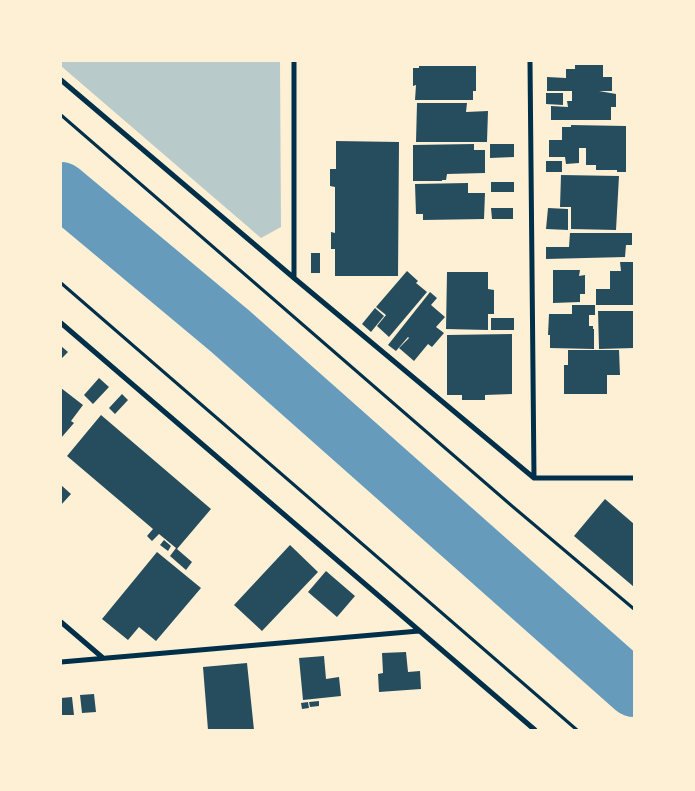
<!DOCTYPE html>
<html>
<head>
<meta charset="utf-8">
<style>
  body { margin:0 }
  #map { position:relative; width:695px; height:791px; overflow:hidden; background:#fdf0d5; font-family:"Titillium Web",sans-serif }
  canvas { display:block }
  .frame { position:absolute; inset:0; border:62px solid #fdf0d5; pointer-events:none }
</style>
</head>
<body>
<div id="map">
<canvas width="695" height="791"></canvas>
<div class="frame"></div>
</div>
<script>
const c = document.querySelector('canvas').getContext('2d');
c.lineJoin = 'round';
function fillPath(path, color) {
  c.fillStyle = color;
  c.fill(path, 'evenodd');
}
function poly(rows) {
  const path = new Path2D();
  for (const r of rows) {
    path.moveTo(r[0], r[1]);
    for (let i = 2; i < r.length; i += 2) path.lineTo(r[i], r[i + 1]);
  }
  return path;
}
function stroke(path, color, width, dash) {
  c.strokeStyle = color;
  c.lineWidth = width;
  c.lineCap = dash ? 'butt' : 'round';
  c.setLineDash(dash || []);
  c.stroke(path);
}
fillPath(poly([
  [61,61,280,61,281,227,261,238,61,66]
]), '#b9caca');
stroke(poly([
  [61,190,230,331,634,689]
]), '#669bbc', 56);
fillPath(poly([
  [575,65,603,65,603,77,612,77,612,91,599,91,616,94,616,107,611,107,611,120,551,120,551,106,568,107,567,101,572,101,572,91,547,91,547,77,566,78,566,69,575,69],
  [419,66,476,66,476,91,473,91,473,100,415,100,416,85,413,86,413,68,419,68],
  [546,93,563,93,563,105,546,104],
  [417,103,467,103,466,112,488,111,487,142,416,142],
  [571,125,626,126,626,172,617,172,617,170,596,170,596,165,586,165,586,148,579,148,579,163,566,164,565,157,549,157,549,140,562,140,562,127,571,127],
  [336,141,399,142,398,276,335,276,335,249,331,249,331,232,335,233,335,187,330,186,330,169,336,169],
  [474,144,474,150,485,150,485,173,447,174,446,180,442,180,442,181,413,181,413,145],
  [490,144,514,144,514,157,490,158],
  [546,161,562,161,562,172,546,172],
  [561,175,619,176,616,230,571,229,571,207,560,207],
  [491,182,514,182,514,192,491,192],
  [468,183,468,193,485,193,484,219,423,220,423,214,416,214,415,184],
  [491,208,513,208,513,219,492,219],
  [548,208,568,209,568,230,546,229],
  [570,233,632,233,632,245,626,245,625,257,546,259,546,247,569,247],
  [311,253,320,253,320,273,311,273],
  [620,262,634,262,634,305,596,305,596,289,610,289,610,271,621,271],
  [553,270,580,270,579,276,585,275,585,294,580,294,580,302,553,303],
  [407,271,418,281,416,283,427,292,389,337,377,326,386,315,376,307],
  [447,272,488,272,488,289,494,290,494,314,488,314,488,330,446,329],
  [430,292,437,298,431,305,445,317,436,327,444,333,432,347,428,344,414,361,399,348,409,338,408,337,396,351,388,345],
  [572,305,595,305,595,315,589,315,589,326,593,326,593,329,594,329,594,349,550,348,550,335,548,335,549,314,572,314],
  [375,308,384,316,371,332,362,324],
  [598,311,634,311,634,348,599,349],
  [491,318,514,318,514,330,491,330],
  [512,334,512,394,485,395,485,400,462,400,462,395,447,395,447,335],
  [61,346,68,352,61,359],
  [568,350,619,350,620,375,607,375,607,394,564,394,564,365,568,365],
  [99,378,109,387,93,404,84,395],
  [61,388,83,405,71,421,74,423,61,438],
  [122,394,128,400,115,414,109,408],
  [101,415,211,509,177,549,192,562,186,570,170,556,176,548,159,534,152,541,147,536,153,529,67,456],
  [61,485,71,494,61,505],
  [605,499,634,524,634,587,574,536],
  [164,540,171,546,168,551,160,545],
  [290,545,318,572,262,631,234,605],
  [157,552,201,588,156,641,139,627,128,640,102,619],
  [326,571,355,596,337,617,308,592],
  [406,652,408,672,420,671,421,689,379,692,378,674,383,673,382,653],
  [324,656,326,679,339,677,341,696,303,700,299,658],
  [247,663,254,730,208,730,203,667],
  [94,694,96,712,82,713,80,695],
  [72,697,74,715,61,715,61,698],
  [319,701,319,706,310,707,309,702],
  [308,702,309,708,302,709,301,703]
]), '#264d5e');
stroke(poly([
  [61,115,512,506,634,609],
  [61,283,577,730]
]), '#003049', 3);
stroke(poly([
  [294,61,294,278],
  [530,61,534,478],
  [61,80,294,278,534,478,634,478],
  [61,323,535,730],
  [61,622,103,658],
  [61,662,419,631]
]), '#003049', 5);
</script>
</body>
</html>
